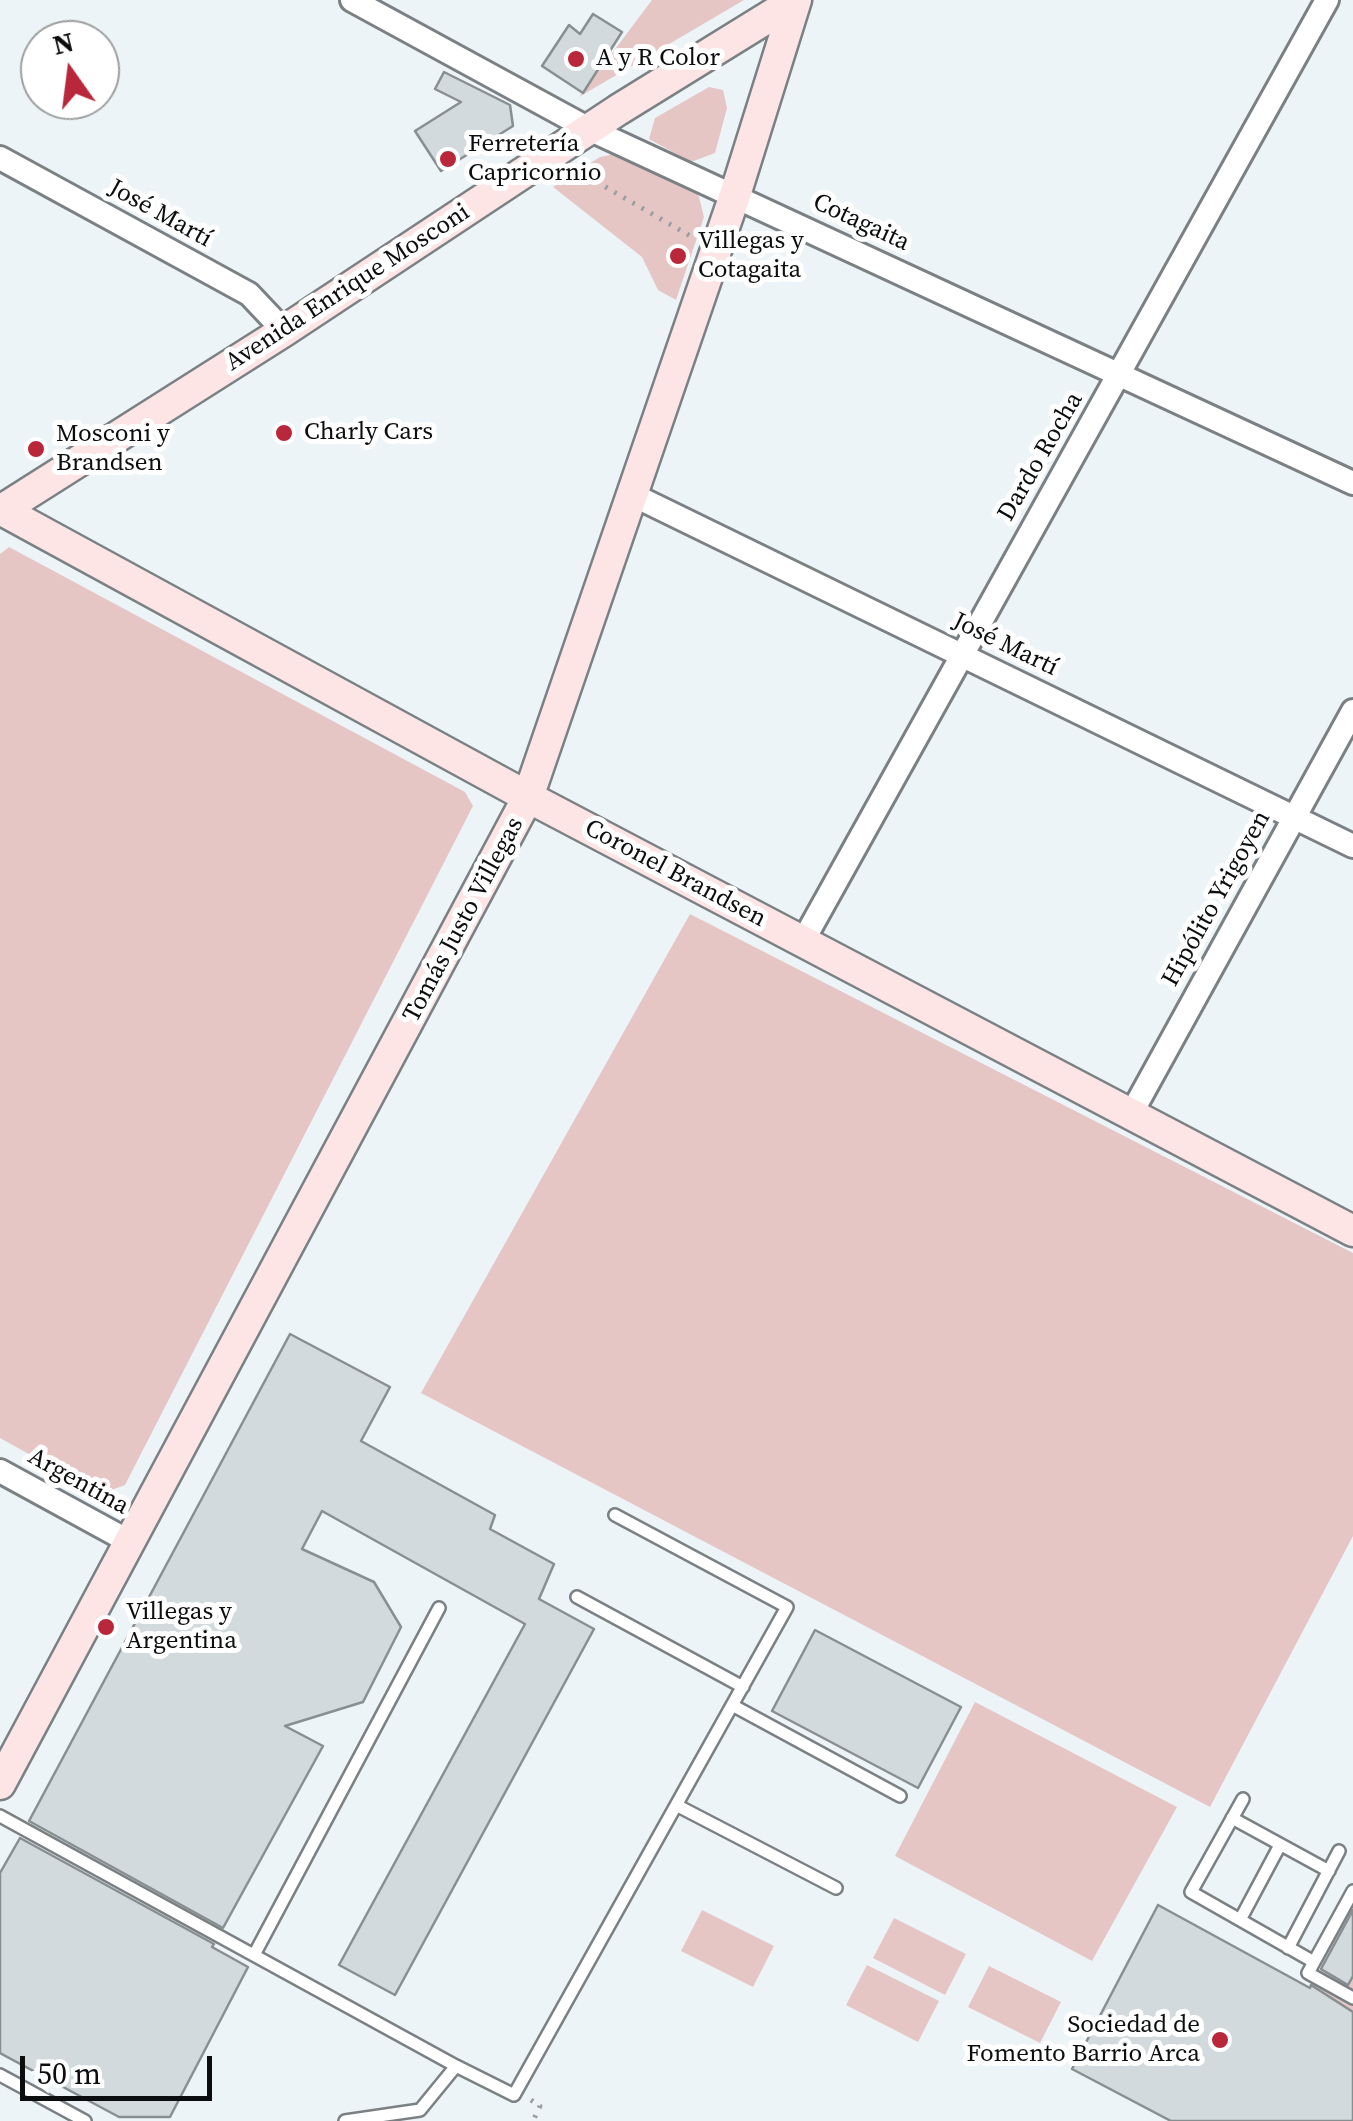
<!DOCTYPE html>
<html>
<head>
<meta charset="utf-8">
<style>
  body { margin:0 }
  #map { position:relative; width:1353px; height:2121px; overflow:hidden; background:#edf4f7; font-family:"Source Serif 4",serif }
  canvas { display:block }
  .north { position:absolute; left:20px; top:20px; width:100px; height:100px; box-sizing:border-box; background:#fff; border:2px solid #9d9e9f; border-radius:50%; rotate:346deg; font-size:28px; font-weight:700; line-height:40px; text-align:center; color:#0b0d0e }
  .north::after { content:''; display:block; margin:auto; width:35px; height:45px; background:#b9283a; clip-path:polygon(50% 0,100% 100%,50% 72%,0 100%) }
  .scale { position:absolute; left:20px; top:2056px; width:192px; height:45px; box-sizing:border-box; border:5px solid #0b0d0e; border-top:0; padding-left:12px; font-size:30px; line-height:35px; white-space:nowrap; color:#0b0d0e; -webkit-text-stroke:8px #fff; paint-order:stroke }
</style>
</head>
<body>
<div id="map">
<canvas width="1353" height="2121"></canvas>
<div class="north">N</div>
<div class="scale">50 m</div>
</div>
<script>
const c = document.querySelector('canvas').getContext('2d');
c.lineJoin = 'round';
function fillPath(path, color) {
  c.fillStyle = color;
  c.fill(path, 'evenodd');
}
function poly(rows) {
  const path = new Path2D();
  for (const r of rows) {
    path.moveTo(r[0], r[1]);
    for (let i = 2; i < r.length; i += 2) path.lineTo(r[i], r[i + 1]);
  }
  return path;
}
function stroke(path, color, width, dash) {
  c.strokeStyle = color;
  c.lineWidth = width;
  c.lineCap = dash ? 'butt' : 'round';
  c.setLineDash(dash || []);
  c.stroke(path);
}
function drawText(font, color, halo, rows, align = 'center') {
  c.font = font + ' "Source Serif 4",serif';
  c.lineWidth = 10;
  c.setLineDash([]);
  c.textBaseline = 'middle';
  c.strokeStyle = halo;
  c.fillStyle = color;
  for (const [text, x, y, turn = 0] of rows) {
    c.save();
    c.translate(x, y);
    c.rotate((+turn || 0) * Math.PI / 180);
    c.textAlign = isNaN(turn) ? turn : align;
    if (halo) c.strokeText(text, 0, 0);
    c.fillText(text, 0, 0);
    c.restore();
  }
}
fillPath(poly([
  [652,0,744,0,579,97],
  [709,87,723,90,727,108,715,153,691,162,649,139,655,118],
  [614,154,694,189,699,197,704,217,676,300,658,290,642,257,553,187,600,157],
  [9,547,465,792,473,806,125,1485,101,1494,0,1438,0,554],
  [690,914,1353,1253,1353,1536,1210,1807,421,1393],
  [975,1702,1177,1807,1092,1961,895,1856],
  [702,1910,774,1946,753,1987,681,1951],
  [894,1918,966,1954,945,1995,873,1958],
  [867,1965,939,2001,918,2042,846,2005],
  [989,1966,1061,2002,1040,2043,968,2007],
  [1322,1966,1349,1981,1353,1976,1353,2011,1310,1988]
]), '#e6c6c5');
const building = poly([
  [593,14,622,32,583,93,542,66,569,25,580,34,593,14],
  [444,72,510,105,513,126,441,171,415,131,461,102,435,89,444,72],
  [290,1334,390,1387,361,1441,495,1515,490,1529,554,1564,539,1599,594,1629,395,1995,339,1965,525,1624,322,1511,302,1549,374,1582,401,1627,363,1702,285,1726,323,1746,223,1928,29,1821,290,1334],
  [815,1630,961,1707,918,1788,772,1711,815,1630],
  [20,1838,214,1944,212,1947,248,1967,170,2117,119,2117,0,2053,0,1873,20,1838],
  [1158,1905,1310,1988,1311,1985,1353,2012,1353,2121,1171,2121,1072,2069,1158,1905],
  [1353,1910,1353,1976,1348,1985,1321,1969,1353,1910]
]);
fillPath(building, '#d3dadd');
stroke(building, '#888f91', 2.5);
const lane = poly([
  [577,1597,743,1687],
  [732,1705,900,1796],
  [1243,1799,1191,1892,1314,1962],
  [678,1806,836,1888],
  [0,1816,456,2066],
  [1232,1818,1329,1871],
  [1353,1891,1308,1973,1353,1998],
  [1240,1920,1280,1845],
  [1288,1948,1339,1851],
  [254,1955,439,1608],
  [0,2075,85,2121],
  [345,2121,420,2110,456,2066,514,2095,787,1607,615,1515]
]);
const street = poly([
  [352,0,589,129,1353,483],
  [0,158,249,294,284,331],
  [633,495,1353,846],
  [803,941,1327,0],
  [1131,1114,1353,711],
  [0,1471,130,1542]
]);
const secondary = poly([
  [0,509,528,797,1353,1231],
  [0,511,284,331,618,110,796,0],
  [0,1784,528,797,735,195,796,0]
]);
stroke(lane, '#7a8083', 16);
stroke(street, '#7a8083', 28);
stroke(secondary, '#7a8083', 35);
stroke(poly([
  [578,171,692,237],
  [531,2100,540,2106,533,2121]
]), '#999ea1', 5, [2.5, 8]);
stroke(lane, '#fff', 11);
stroke(street, '#fff', 22);
stroke(secondary, '#fce5e4', 30);
for (const [x, y, r, color] of [
  [576,59,10,"#b9283a"],
  [448,159,10,"#b9283a"],
  [678,256,10,"#b9283a"],
  [284,433,10,"#b9283a"],
  [36,449,10,"#b9283a"],
  [106,1627,10,"#b9283a"],
  [1220,2040,10,"#b9283a"]
]) {
  const dot = new Path2D();
  dot.arc(x, y, r, 0, 2 * Math.PI);
  c.fillStyle = color;
  c.fill(dot);
  stroke(dot, '#fff', 4);
}
drawText('25px', '#0b0d0e', '#fff', [
  ["A y R Color",596,59],
  ["Ferretería",468,145],
  ["Capricornio",468,174],
  ["Villegas y",698,242],
  ["Cotagaita",698,271],
  ["Charly Cars",304,433],
  ["Mosconi y",56,435],
  ["Brandsen",56,464],
  ["Villegas y",126,1613],
  ["Argentina",126,1642],
  ["Sociedad de",1200,2026,"right"],
  ["Fomento Barrio Arca",1200,2055,"right"]
], 'left');
drawText('25px', '#0b0d0e', '#fff', [
  ["José Martí",160,214,29],
  ["Cotagaita",861,223,25],
  ["Avenida Enrique Mosconi",348,288,-33],
  ["Dardo Rocha",1041,457,-60],
  ["José Martí",1005,645,26],
  ["Coronel Brandsen",675,874,28],
  ["Hipólito Yrigoyen",1217,899,-61],
  ["Tomás Justo Villegas",464,920,-62],
  ["Argentina",78,1482,29]
]);
</script>
</body>
</html>
